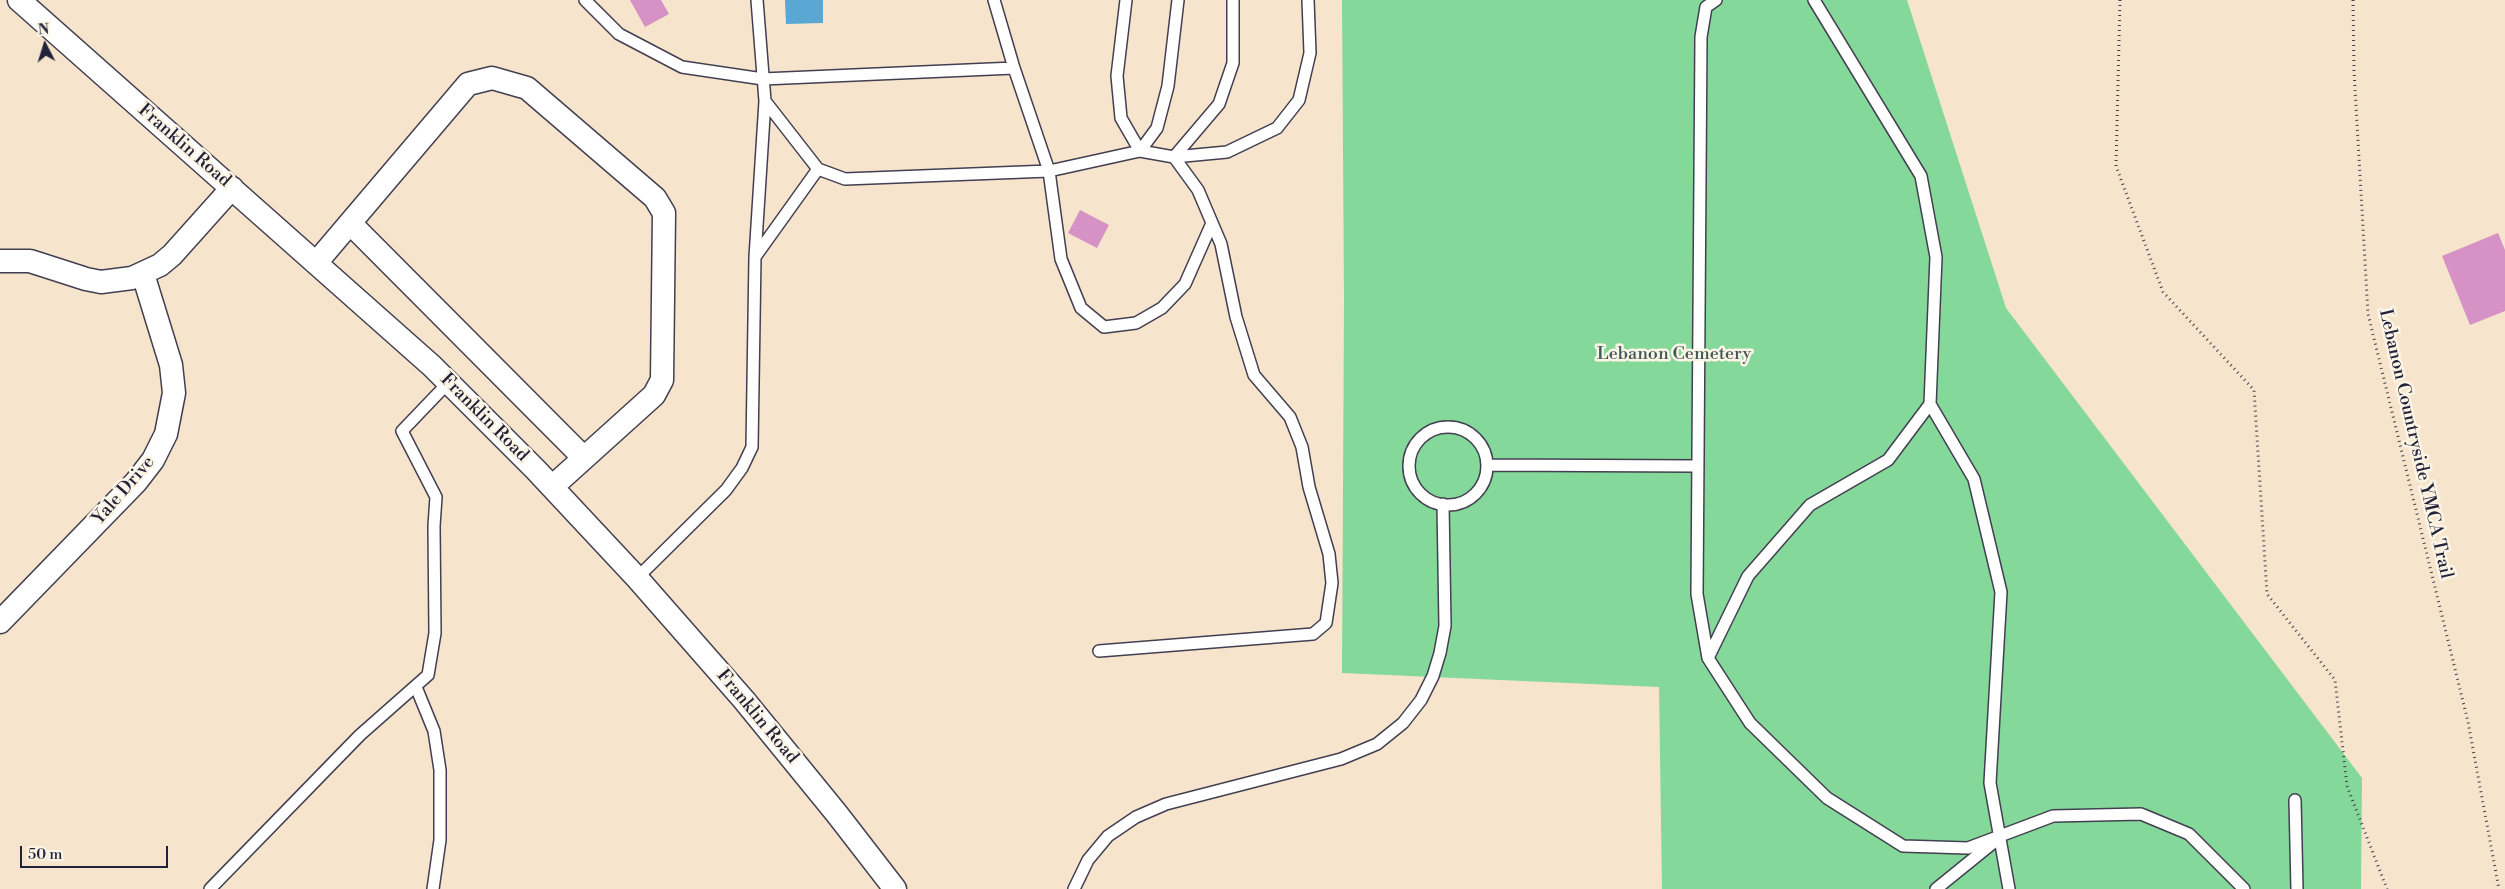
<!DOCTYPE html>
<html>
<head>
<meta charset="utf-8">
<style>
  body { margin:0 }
  #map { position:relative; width:2505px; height:889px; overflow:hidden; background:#f7e4cc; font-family:"Libre Bodoni",serif }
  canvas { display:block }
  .north { position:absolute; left:20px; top:20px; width:50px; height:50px; -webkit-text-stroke:4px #fcf5e5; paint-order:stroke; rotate:355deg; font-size:14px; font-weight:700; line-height:20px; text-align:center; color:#22223b }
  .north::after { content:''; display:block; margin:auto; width:18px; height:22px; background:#22223b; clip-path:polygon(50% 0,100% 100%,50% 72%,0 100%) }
  .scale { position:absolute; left:20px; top:846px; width:148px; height:22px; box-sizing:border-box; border:2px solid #22223b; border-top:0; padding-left:6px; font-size:15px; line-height:18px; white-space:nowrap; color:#22223b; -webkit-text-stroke:4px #fcf5e5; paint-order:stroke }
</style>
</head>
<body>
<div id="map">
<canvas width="2505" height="889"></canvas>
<div class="north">N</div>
<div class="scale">50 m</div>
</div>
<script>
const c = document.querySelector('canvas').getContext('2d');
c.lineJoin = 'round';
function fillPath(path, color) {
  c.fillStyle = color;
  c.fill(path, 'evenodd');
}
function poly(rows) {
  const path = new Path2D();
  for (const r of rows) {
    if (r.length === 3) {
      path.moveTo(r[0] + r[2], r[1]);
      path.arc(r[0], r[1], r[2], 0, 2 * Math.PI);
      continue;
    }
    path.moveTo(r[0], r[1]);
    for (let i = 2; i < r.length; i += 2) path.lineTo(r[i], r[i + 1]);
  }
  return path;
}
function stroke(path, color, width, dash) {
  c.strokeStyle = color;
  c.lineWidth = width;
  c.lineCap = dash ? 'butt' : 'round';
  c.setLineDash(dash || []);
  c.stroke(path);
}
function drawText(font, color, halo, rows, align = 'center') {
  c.font = font + ' "Libre Bodoni",serif';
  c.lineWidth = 5;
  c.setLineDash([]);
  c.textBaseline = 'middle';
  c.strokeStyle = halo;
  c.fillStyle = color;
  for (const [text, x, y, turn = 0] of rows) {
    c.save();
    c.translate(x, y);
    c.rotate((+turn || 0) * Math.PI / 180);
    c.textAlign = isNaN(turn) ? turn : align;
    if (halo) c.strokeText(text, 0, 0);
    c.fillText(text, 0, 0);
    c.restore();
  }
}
fillPath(poly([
  [1342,0,1907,0,2006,308,2362,778,2361,889,1662,889,1659,687,1342,673,1344,302]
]), '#84d89a');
fillPath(poly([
  [785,0,823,0,823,23,786,24]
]), '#59a7d2');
fillPath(poly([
  [630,0,661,0,669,14,645,27],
  [1080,210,1109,225,1097,248,1068,233],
  [2498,233,2505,250,2505,311,2470,325,2442,256]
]), '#d691c5');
const lane = poly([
  [585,0,619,34,682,67,763,79,1014,68],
  [994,0,1014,68,1049,171,1061,259,1081,308,1104,327,1136,323,1162,308,1185,284,1212,223],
  [1716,0,1706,7,1701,37,1697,594,1708,658,1750,723,1827,798,1903,846,1968,848,2053,816,2141,814,2189,834,2244,889],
  [765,101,818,169,845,179,1049,171,1140,151,1157,128,1168,86,1178,0],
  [1174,157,1227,152,1277,128,1299,100,1310,53,1308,0],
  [1174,157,1219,104,1233,63,1233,0],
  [755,257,818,169],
  [1930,404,1974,479,2001,592,1990,783,2009,889],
  [1448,466,39],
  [1487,465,1697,466],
  [637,578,726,490,742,468,752,447,755,257,765,101,757,0],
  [1099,651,1313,634,1326,623,1332,583,1329,554,1309,487,1302,447,1290,417,1254,375,1236,317,1221,244,1198,190,1174,157,1140,151,1121,118,1117,76,1126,0],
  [1708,658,1748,576,1810,505,1888,460,1930,404,1936,257,1921,176,1814,0],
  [416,687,434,731,440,770,440,840,433,889],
  [2295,800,2297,889],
  [210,889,360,735,428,675,435,633,434,526,436,497,402,431,448,383],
  [1074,889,1088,860,1108,836,1136,817,1166,804,1341,759,1377,744,1403,723,1421,700,1433,676,1440,653,1445,626,1443,504],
  [1936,889,1994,842]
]);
const street = poly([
  [19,0,432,366,536,470,637,578,744,700,837,814,895,889],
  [350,223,584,458],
  [0,261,30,261,86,279,101,282,132,278,160,265,172,255,232,188],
  [316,263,468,84,492,78,527,88,655,198,664,213,662,380,654,395,552,487],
  [0,622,136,482,153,460,166,434,174,393,171,365,143,274]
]);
stroke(lane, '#423f51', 14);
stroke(street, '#423f51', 25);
stroke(poly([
  [2120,0,2116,166,2163,292,2254,390,2267,594,2335,680,2347,786,2387,889],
  [2353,0,2354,71,2368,314,2468,722,2499,889]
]), '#423f51', 3, [1, 4]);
stroke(lane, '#fff', 11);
stroke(street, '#fff', 22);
drawText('18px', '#22223b', '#fcf5e5', [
  ["Franklin Road",184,146,41],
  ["Franklin Road",484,418,45],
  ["Lebanon Countryside YMCA Trail",2415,444,77],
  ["Yale Drive",124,491,-49],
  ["Franklin Road",757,717,50]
]);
drawText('18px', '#3f5958', '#fcf5e5', [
  ["Lebanon Cemetery",1674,355]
]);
</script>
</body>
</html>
